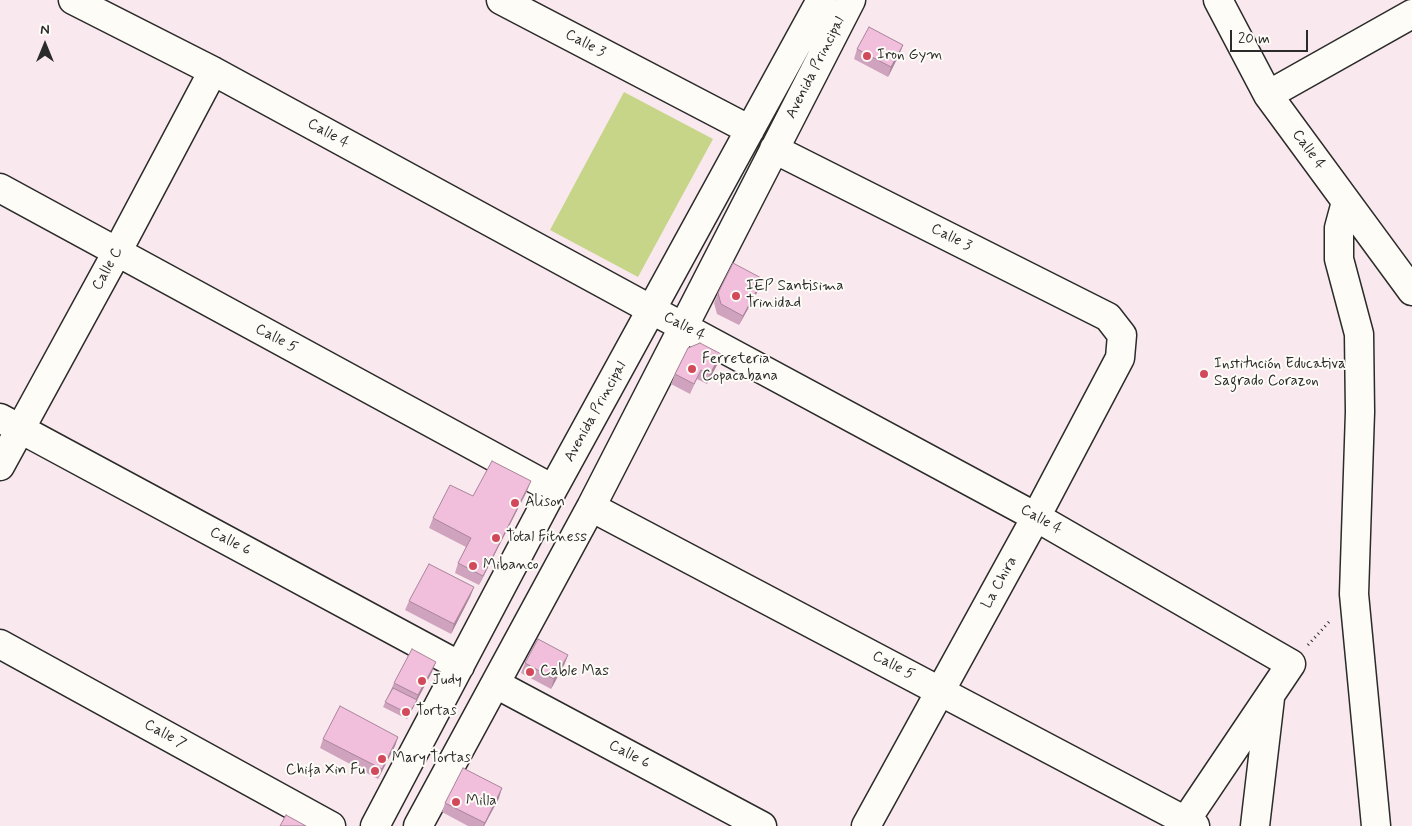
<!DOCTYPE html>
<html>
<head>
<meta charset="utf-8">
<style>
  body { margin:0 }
  #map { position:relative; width:1412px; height:826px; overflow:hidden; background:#f9e9ef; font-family:Mynerve,sans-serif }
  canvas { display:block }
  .north { position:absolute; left:20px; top:20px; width:50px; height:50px; -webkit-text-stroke:4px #fdfcf7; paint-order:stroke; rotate:0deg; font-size:14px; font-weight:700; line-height:20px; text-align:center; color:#2b2b2b }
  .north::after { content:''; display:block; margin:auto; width:18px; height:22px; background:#2b2b2b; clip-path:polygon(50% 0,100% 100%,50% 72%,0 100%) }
  .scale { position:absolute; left:1230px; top:30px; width:78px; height:22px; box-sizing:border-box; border:2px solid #2b2b2b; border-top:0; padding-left:6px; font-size:15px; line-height:18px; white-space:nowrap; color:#2b2b2b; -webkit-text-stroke:4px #fdfcf7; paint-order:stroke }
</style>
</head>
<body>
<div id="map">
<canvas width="1412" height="826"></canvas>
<div class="north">N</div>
<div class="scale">20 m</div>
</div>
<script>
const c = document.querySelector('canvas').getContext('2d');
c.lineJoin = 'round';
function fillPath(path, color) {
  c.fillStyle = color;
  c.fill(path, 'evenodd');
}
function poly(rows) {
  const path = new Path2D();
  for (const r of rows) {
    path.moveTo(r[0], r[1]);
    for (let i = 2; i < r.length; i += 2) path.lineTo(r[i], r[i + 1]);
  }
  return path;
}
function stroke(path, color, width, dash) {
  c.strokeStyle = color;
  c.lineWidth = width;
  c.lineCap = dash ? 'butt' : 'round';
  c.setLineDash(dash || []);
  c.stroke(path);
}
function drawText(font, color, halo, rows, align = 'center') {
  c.font = font + ' Mynerve,sans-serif';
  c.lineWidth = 4;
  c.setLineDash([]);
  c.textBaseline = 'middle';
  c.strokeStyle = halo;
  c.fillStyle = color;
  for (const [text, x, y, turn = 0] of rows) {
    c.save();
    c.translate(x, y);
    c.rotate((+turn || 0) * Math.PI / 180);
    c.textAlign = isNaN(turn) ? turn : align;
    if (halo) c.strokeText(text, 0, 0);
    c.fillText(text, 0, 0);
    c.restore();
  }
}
fillPath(poly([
  [624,92,713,139,638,277,550,230]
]), '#c7d589');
const minor = poly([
  [73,0,213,71,652,310,1036,517,1291,664,1182,826],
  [501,0,750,130],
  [1218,0,1268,95,1412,291],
  [1268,95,1412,14],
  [774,149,1108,317,1122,335,1120,358,1036,517,866,826],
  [0,188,553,489],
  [1346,202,1339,228,1339,259,1359,334,1360,412,1354,594,1376,826],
  [0,418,460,666],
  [0,466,117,252,213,71],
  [591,507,1195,826],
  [0,644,331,826],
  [496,684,762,826],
  [375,826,553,489,821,0],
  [418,826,591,507,851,0],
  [1255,826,1270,698]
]);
stroke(minor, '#2b2b2b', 31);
stroke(poly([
  [1308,645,1329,622]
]), '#2b2b2b', 3, [1, 4]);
stroke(minor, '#fdfcf7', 28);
fillPath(poly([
  [903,45,899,55,888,77,854,59,857,49],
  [759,289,739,325,717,314,714,303,718,293],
  [721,354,718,363,707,384,697,379,690,394,671,384,675,374],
  [527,491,479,585,455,573,458,563,466,547,429,528,433,518,473,496],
  [474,587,470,597,451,634,405,610,409,601],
  [568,655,564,665,551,689,521,673,525,663],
  [432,672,407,719,383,707,394,683],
  [398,737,395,746,378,779,320,748,323,739],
  [499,798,484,826,468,826,442,812,445,803]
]), '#cfa3bd');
fillPath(poly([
  [903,45,899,55,888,77,891,67],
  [763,279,759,289,739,325,743,316],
  [721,354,718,363,707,384,710,374],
  [531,481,527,491,479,585,483,576],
  [474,587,470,597,451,634,454,624],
  [568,655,564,665,551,689,554,679],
  [436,662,432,672,407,719,418,695],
  [398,737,395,746,378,779,382,769],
  [502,788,499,798,484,826,483,826]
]), '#a9859a');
const building = poly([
  [869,27,903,45,891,67,857,49,869,27],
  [733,263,763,279,743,316,721,304,718,293,733,263],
  [700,343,721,354,710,374,701,370,694,384,675,374,688,348,700,343],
  [492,461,531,481,483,576,458,563,471,538,433,518,450,485,473,496,492,461],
  [429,564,474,587,454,624,409,601,429,564],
  [538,639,568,655,554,679,525,663,538,639],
  [412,649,436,662,418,695,394,683,412,649],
  [393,688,417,700,409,714,385,702,393,688],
  [340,706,398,737,382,769,323,739,340,706],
  [463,768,502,788,485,823,445,803,463,768],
  [286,815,306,826,280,826,286,815]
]);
fillPath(building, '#f1bedc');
stroke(building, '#a9859a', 1);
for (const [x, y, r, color] of [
  [867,56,5,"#d1495b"],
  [736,296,5,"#d1495b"],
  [692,369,5,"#d1495b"],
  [1204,374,5,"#d1495b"],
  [515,503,5,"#d1495b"],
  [496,538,5,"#d1495b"],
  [473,566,5,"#d1495b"],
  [530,672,5,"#d1495b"],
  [422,681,5,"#d1495b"],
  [406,712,5,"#d1495b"],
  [382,759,5,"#d1495b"],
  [375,771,5,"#d1495b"],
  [456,802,5,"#d1495b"]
]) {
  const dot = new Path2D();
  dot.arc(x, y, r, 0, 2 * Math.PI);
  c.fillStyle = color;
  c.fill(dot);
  stroke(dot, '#fdfcf7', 2);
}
drawText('15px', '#2b2b2b', '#fdfcf7', [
  ["Calle 3",585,44,28],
  ["Avenida Principal",816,68,-63],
  ["Calle 4",328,134,29],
  ["Calle 4",1308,150,54],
  ["Calle 3",951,238,27],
  ["Calle C",108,269,-61],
  ["Calle 4",684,327,28],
  ["Calle 5",276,339,28],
  ["Avenida Principal",596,412,-61],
  ["Calle 4",1041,520,29],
  ["Calle 6",230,542,28],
  ["La Chira",1000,583,-61],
  ["Calle 5",893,666,28],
  ["Calle 7",165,735,29],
  ["Calle 6",629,755,28]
]);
drawText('15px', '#2b2b2b', '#fdfcf7', [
  ["Iron Gym",877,56],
  ["IEP Santisima",746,287],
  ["Trinidad",746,304],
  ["Ferreteria",702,360],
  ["Copacabana",702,377],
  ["Institución Educativa",1214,365],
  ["Sagrado Corazon",1214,382],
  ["Alison",525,503],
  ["Total Fitness",506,538],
  ["Mibanco",483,566],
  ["Cable Mas",540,672],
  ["Judy",432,681],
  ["Tortas",416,712],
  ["Mary Tortas",392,759],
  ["Chifa Xin Fu",365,771,"right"],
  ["Milla",466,802]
], 'left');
</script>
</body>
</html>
